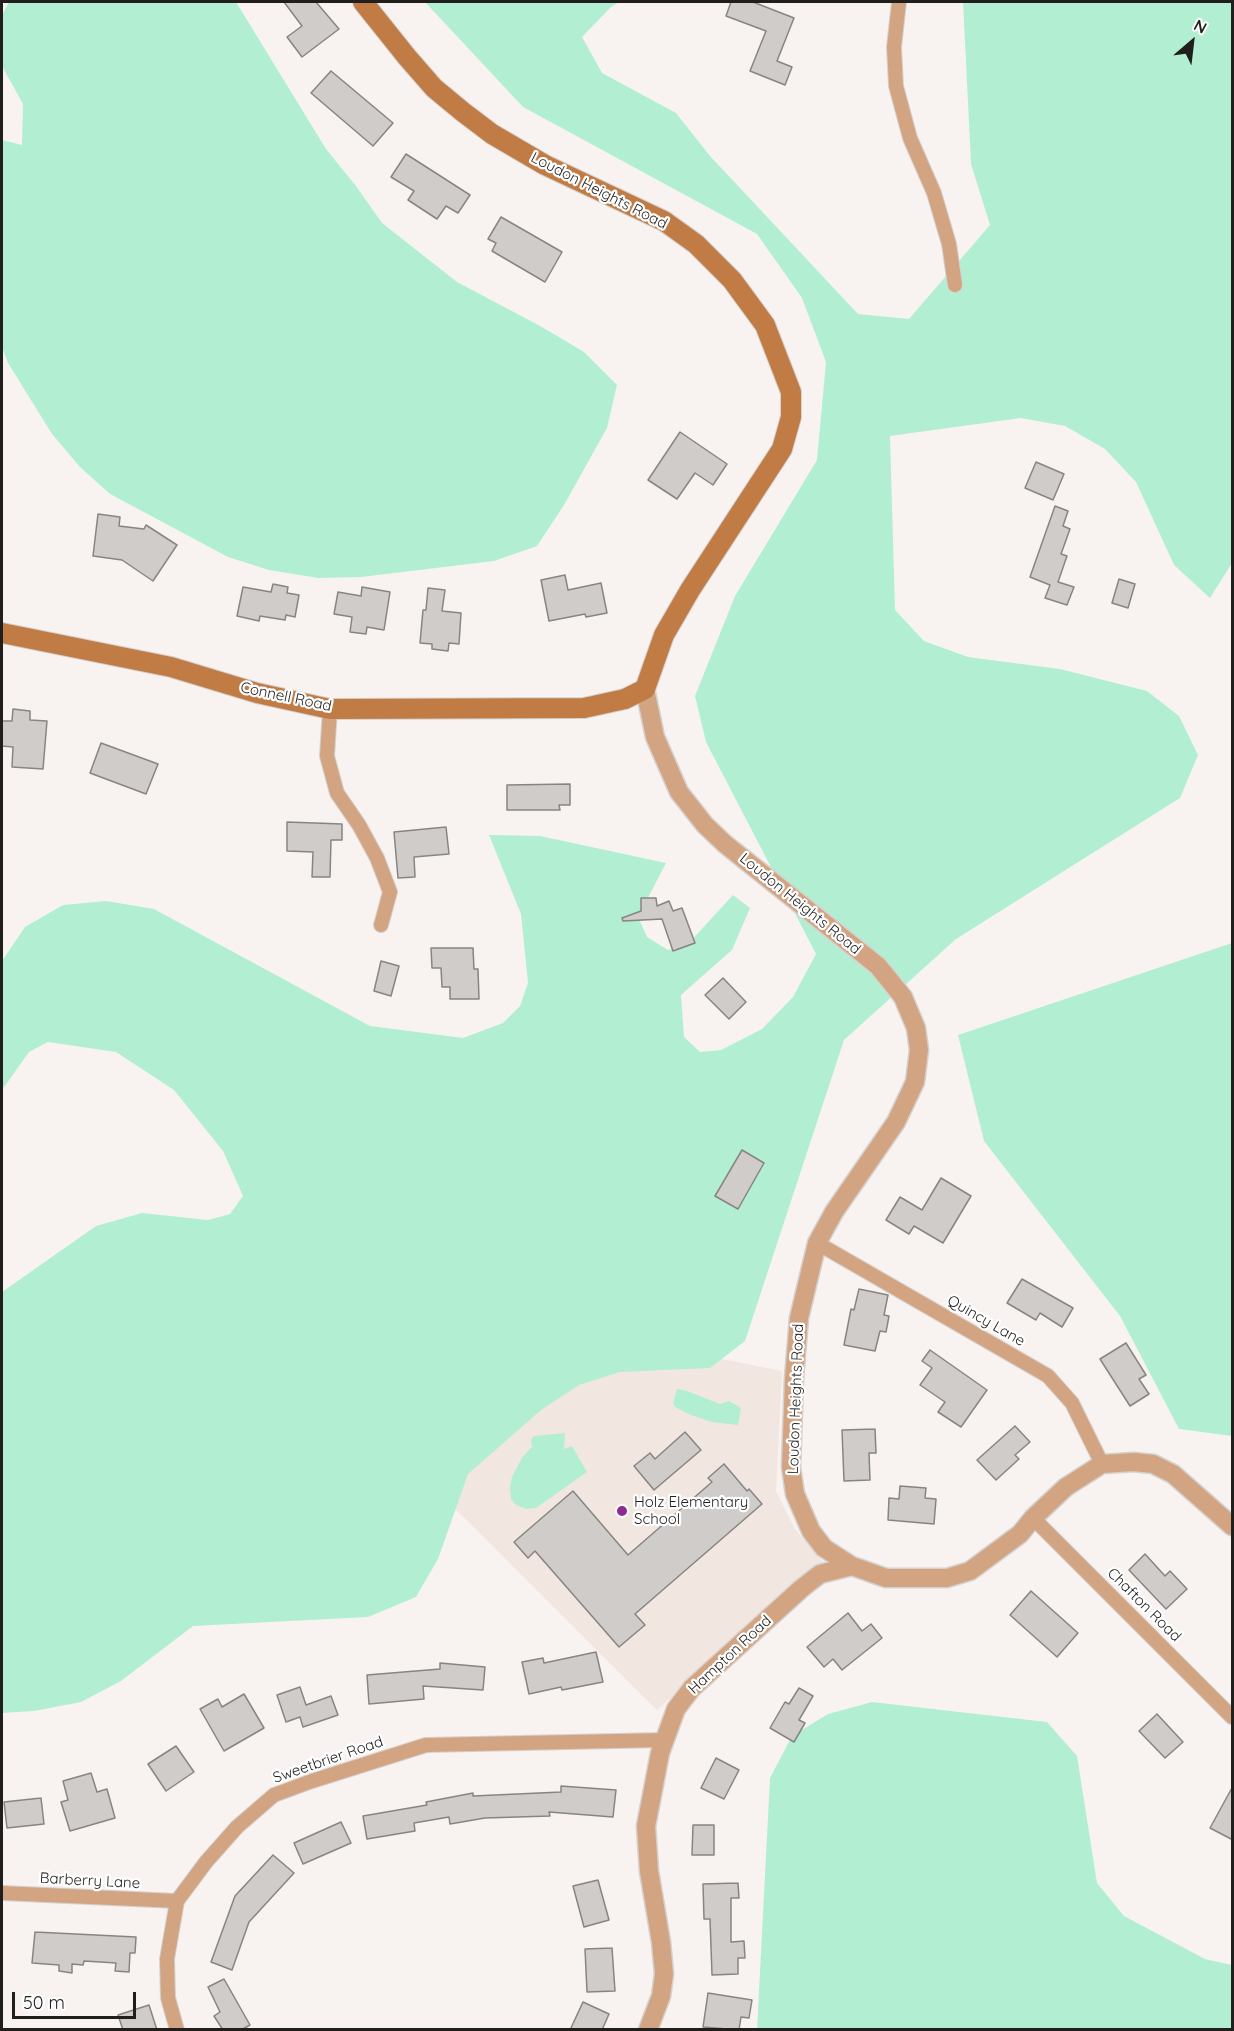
<!DOCTYPE html>
<html>
<head>
<meta charset="utf-8">
<style>
  body { margin:0 }
  #map { position:relative; width:1234px; height:2031px; overflow:hidden; background:#f8f3f1; font-family:Quicksand,sans-serif }
  canvas { display:block }
  .frame { position:absolute; inset:0; border:3px solid #201f1e; pointer-events:none }
  .north { position:absolute; left:1162px; top:12px; width:60px; height:60px; -webkit-text-stroke:4px #fff; paint-order:stroke; rotate:28deg; font-size:16px; font-weight:700; line-height:24px; text-align:center; color:#201f1e }
  .north::after { content:''; display:block; margin:auto; width:21px; height:27px; background:#201f1e; clip-path:polygon(50% 0,100% 100%,50% 72%,0 100%) }
  .scale { position:absolute; left:12px; top:1992px; width:124px; height:27px; box-sizing:border-box; border:3px solid #201f1e; border-top:0; padding-left:8px; font-size:18px; line-height:21px; white-space:nowrap; color:#201f1e; -webkit-text-stroke:4px #fff; paint-order:stroke }
</style>
</head>
<body>
<div id="map">
<canvas width="1234" height="2031"></canvas>
<div class="frame"></div>
<div class="north">N</div>
<div class="scale">50 m</div>
</div>
<script>
const c = document.querySelector('canvas').getContext('2d');
c.lineJoin = 'round';
function fillPath(path, color) {
  c.fillStyle = color;
  c.fill(path, 'evenodd');
}
function poly(rows) {
  const path = new Path2D();
  for (const r of rows) {
    path.moveTo(r[0], r[1]);
    for (let i = 2; i < r.length; i += 2) path.lineTo(r[i], r[i + 1]);
  }
  return path;
}
function stroke(path, color, width, dash) {
  c.strokeStyle = color;
  c.lineWidth = width;
  c.lineCap = dash ? 'butt' : 'round';
  c.setLineDash(dash || []);
  c.stroke(path);
}
function drawText(font, color, halo, rows, align = 'center') {
  c.font = font + ' Quicksand,sans-serif';
  c.lineWidth = 4.5;
  c.setLineDash([]);
  c.textBaseline = 'middle';
  c.strokeStyle = halo;
  c.fillStyle = color;
  for (const [text, x, y, turn = 0] of rows) {
    c.save();
    c.translate(x, y);
    c.rotate((+turn || 0) * Math.PI / 180);
    c.textAlign = isNaN(turn) ? turn : align;
    if (halo) c.strokeText(text, 0, 0);
    c.fillText(text, 0, 0);
    c.restore();
  }
}
fillPath(poly([
  [598,1334,782,1371,776,1491,795,1529,824,1563,657,1710,440,1494]
]), '#f2e6e0');
fillPath(poly([
  [9,2,236,2,326,149,356,186,382,223,457,282,542,327,584,352,617,385,607,428,564,505,537,546,494,561,361,577,318,578,269,570,228,557,110,494,80,467,52,434,8,363,2,347,2,140,22,145,23,104,2,66,2,15],
  [425,2,619,2,611,7,582,37,602,73,676,113,710,156,858,314,909,319,990,225,971,164,963,2,1232,2,1232,563,1210,598,1174,565,1136,482,1105,449,1065,426,1021,418,890,436,895,610,924,641,968,657,1060,669,1147,691,1179,716,1198,755,1180,798,956,939,844,1040,745,1341,710,1368,620,1372,579,1385,541,1410,468,1474,438,1559,416,1597,368,1617,193,1626,121,1681,81,1702,34,1711,2,1713,2,1292,96,1226,142,1213,208,1220,230,1214,243,1196,223,1151,174,1090,116,1052,48,1042,29,1052,2,1090,2,961,25,927,63,905,106,901,154,909,370,1026,463,1038,503,1023,520,1006,528,983,521,914,489,835,540,836,666,863,638,917,647,937,668,950,688,944,733,895,750,908,732,950,681,995,684,1037,700,1052,721,1050,762,1029,793,997,816,954,706,742,695,696,735,596,817,460,826,362,802,298,757,234,523,107],
  [1232,943,1232,1436,1179,1429,1120,1316,984,1141,958,1035],
  [677,1389,687,1391,720,1404,729,1401,741,1408,738,1425,712,1422,691,1415,675,1407,673,1403],
  [565,1433,564,1449,572,1446,587,1472,536,1508,526,1509,516,1505,511,1499,510,1487,512,1477,523,1456,532,1447,531,1440,534,1436],
  [872,1702,1047,1722,1077,1756,1097,1883,1124,1916,1205,1959,1232,1965,1232,2029,757,2030,770,1778,792,1736,828,1714]
]), '#b2efd2');
const building = poly([
  [284,2,316,2,339,29,302,57,287,37,302,26,284,2],
  [731,2,753,2,794,18,777,61,792,67,785,85,750,71,766,31,726,16,731,2],
  [331,71,393,123,373,146,311,93,331,71],
  [406,154,470,195,458,213,446,206,437,219,408,200,414,191,391,177,406,154],
  [501,217,562,252,545,282,492,251,496,243,488,239,501,217],
  [680,432,727,464,713,485,695,473,677,499,648,480,680,432],
  [1036,462,1064,474,1053,500,1025,488,1036,462],
  [1055,506,1068,511,1063,526,1070,529,1061,554,1067,556,1058,582,1074,587,1067,605,1045,598,1050,585,1030,577,1055,506],
  [98,514,120,517,119,526,144,529,146,525,177,545,153,581,122,560,93,556,98,514],
  [565,575,568,590,601,583,607,613,586,617,585,614,549,621,541,580,565,575],
  [1119,579,1135,584,1128,608,1112,603,1119,579],
  [273,584,288,587,287,593,299,595,295,617,286,615,285,620,260,616,259,621,237,616,243,587,271,592,273,584],
  [362,587,390,592,384,630,367,627,366,634,350,632,352,617,334,614,338,592,361,596,362,587],
  [428,588,445,590,442,611,461,613,459,644,449,643,448,651,432,649,432,644,420,643,423,610,426,610,428,588],
  [13,709,30,711,30,720,47,721,43,769,12,767,13,747,2,746,2,721,12,721,13,709],
  [101,743,158,764,146,794,90,773,101,743],
  [570,784,570,805,559,805,560,810,507,810,507,785,570,784],
  [287,822,342,824,342,840,331,840,330,877,312,877,313,852,287,851,287,822],
  [446,827,449,854,414,857,415,877,398,878,394,832,446,827],
  [641,898,656,898,657,906,669,901,673,911,682,908,695,943,673,951,662,919,623,921,622,918,641,911,641,898],
  [431,948,473,948,474,969,478,969,479,999,450,999,450,987,442,987,441,968,432,968,431,948],
  [381,961,399,966,391,996,374,991,381,961],
  [723,978,746,1002,729,1019,705,995,723,978],
  [742,1150,764,1163,738,1209,715,1196,742,1150],
  [941,1178,971,1196,943,1243,914,1226,909,1234,886,1220,900,1197,922,1210,941,1178],
  [1022,1279,1073,1308,1062,1327,1040,1313,1036,1320,1007,1303,1022,1279],
  [859,1289,888,1295,884,1315,889,1316,886,1332,880,1331,875,1351,844,1345,851,1309,854,1310,859,1289],
  [1126,1343,1146,1375,1139,1379,1149,1394,1130,1406,1100,1359,1126,1343],
  [930,1350,987,1390,961,1427,938,1412,945,1402,920,1385,932,1368,922,1361,930,1350],
  [1015,1426,1030,1442,1015,1455,1019,1459,996,1480,977,1460,1015,1426],
  [875,1429,876,1453,869,1453,870,1480,844,1481,842,1430,875,1429],
  [685,1432,701,1450,654,1490,634,1466,650,1453,655,1459,685,1432],
  [724,1464,747,1491,749,1489,762,1504,635,1614,645,1625,619,1647,535,1551,528,1558,514,1542,573,1491,628,1555,712,1482,708,1478,724,1464],
  [900,1486,926,1488,925,1498,936,1499,934,1524,888,1520,889,1498,899,1499,900,1486],
  [1145,1554,1165,1576,1170,1571,1187,1589,1166,1609,1129,1570,1145,1554],
  [1031,1591,1078,1633,1057,1657,1010,1615,1031,1591],
  [848,1613,862,1631,871,1624,882,1638,842,1670,833,1659,824,1667,807,1647,848,1613],
  [596,1652,603,1682,562,1690,561,1687,529,1694,522,1662,543,1658,544,1663,596,1652],
  [440,1663,485,1667,483,1690,423,1686,424,1699,369,1704,367,1675,440,1669,440,1663],
  [300,1687,306,1705,331,1696,338,1715,303,1727,300,1717,286,1722,277,1695,300,1687],
  [799,1688,813,1696,799,1720,805,1723,794,1742,770,1728,785,1702,789,1704,799,1688],
  [244,1694,264,1728,224,1751,200,1709,218,1699,222,1707,244,1694],
  [1157,1714,1183,1742,1165,1758,1139,1731,1157,1714],
  [176,1746,194,1772,166,1791,148,1764,176,1746],
  [716,1758,739,1770,724,1799,701,1788,716,1758],
  [91,1773,97,1792,107,1789,115,1818,70,1831,61,1802,68,1800,63,1781,91,1773],
  [561,1786,616,1790,613,1817,549,1812,550,1816,485,1818,450,1824,449,1817,414,1823,415,1831,367,1839,363,1816,427,1805,426,1802,473,1793,473,1796,561,1792,561,1786],
  [1233,1786,1233,1840,1210,1828,1233,1786],
  [41,1798,44,1824,7,1828,4,1802,41,1798],
  [341,1822,351,1843,303,1864,294,1843,341,1822],
  [693,1825,714,1825,714,1855,692,1855,693,1825],
  [273,1855,294,1873,249,1922,232,1970,211,1962,235,1896,273,1855],
  [598,1880,609,1920,584,1927,573,1886,598,1880],
  [738,1883,739,1898,731,1898,731,1942,744,1941,745,1958,738,1958,738,1974,712,1975,710,1919,704,1919,703,1884,738,1883],
  [35,1932,136,1937,135,1953,130,1953,129,1972,115,1971,116,1963,84,1961,83,1965,72,1964,72,1973,59,1971,59,1965,32,1963,35,1932],
  [612,1948,615,1991,587,1992,585,1949,612,1948],
  [224,1979,250,2025,241,2030,223,2030,214,2016,220,2012,208,1987,224,1979],
  [708,1993,752,2000,749,2018,741,2017,739,2030,703,2027,708,1993],
  [583,2002,609,2014,602,2030,570,2030,583,2002],
  [149,2005,157,2030,123,2030,118,2015,149,2005]
]);
fillPath(building, '#cfccc9');
stroke(building, '#878582', 1.5);
const minor = poly([
  [899,2,894,47,896,86,910,138,934,193,949,244,955,285],
  [330,709,327,756,337,793,359,825,377,858,390,892,381,925],
  [817,1243,1048,1376,1072,1403,1102,1464],
  [1033,1518,1232,1717],
  [2,1893,177,1901],
  [177,2030,168,1998,167,1959,177,1901,206,1862,237,1827,274,1795,312,1781,426,1745,665,1740]
]);
const tertiary = poly([
  [645,689,655,737,679,792,705,825,725,844,878,966,903,997,916,1028,919,1050,915,1082,896,1122,834,1212,817,1243,799,1318,794,1378,791,1467,795,1494,811,1531,824,1548,852,1566,886,1578,947,1578,970,1571,1020,1534,1033,1518,1066,1487,1102,1464,1134,1462,1153,1464,1173,1474,1232,1526],
  [648,2030,661,1996,664,1974,661,1942,649,1871,646,1826,660,1753,676,1709,692,1688,802,1588,820,1574,852,1566]
]);
const secondary = poly([
  [2,633,171,667,257,693,330,709,584,708,625,699,645,689,664,635,690,590,782,449,791,417,791,392,765,325,732,280,696,244,664,221,545,165,492,134,463,112,434,88,407,57,363,2]
]);
stroke(minor, '#d5d1cf', 16);
stroke(tertiary, '#d5d1cf', 21);
stroke(secondary, '#d5d1cf', 22);
stroke(minor, '#d3a481', 14);
stroke(tertiary, '#d3a481', 18);
stroke(secondary, '#c07c44', 20);
for (const [x, y, r, color] of [
  [622,1511,6,"#8b2a92"]
]) {
  const dot = new Path2D();
  dot.arc(x, y, r, 0, 2 * Math.PI);
  c.fillStyle = color;
  c.fill(dot);
  stroke(dot, '#fff', 2);
}
drawText('15px', '#201f1e', '#fff', [
  ["Loudon Heights Road",599,191,27],
  ["Connell Road",286,697,12],
  ["Loudon Heights Road",800,904,39],
  ["Quincy Lane",986,1321,30],
  ["Loudon Heights Road",796,1399,-88],
  ["Chafton Road",1144,1605,45],
  ["Hampton Road",730,1655,-43],
  ["Sweetbrier Road",328,1760,-19],
  ["Barberry Lane",90,1881,3]
]);
drawText('15px', '#201f1e', '#fff', [
  ["Holz Elementary",634,1502],
  ["School",634,1519]
], 'left');
</script>
</body>
</html>
